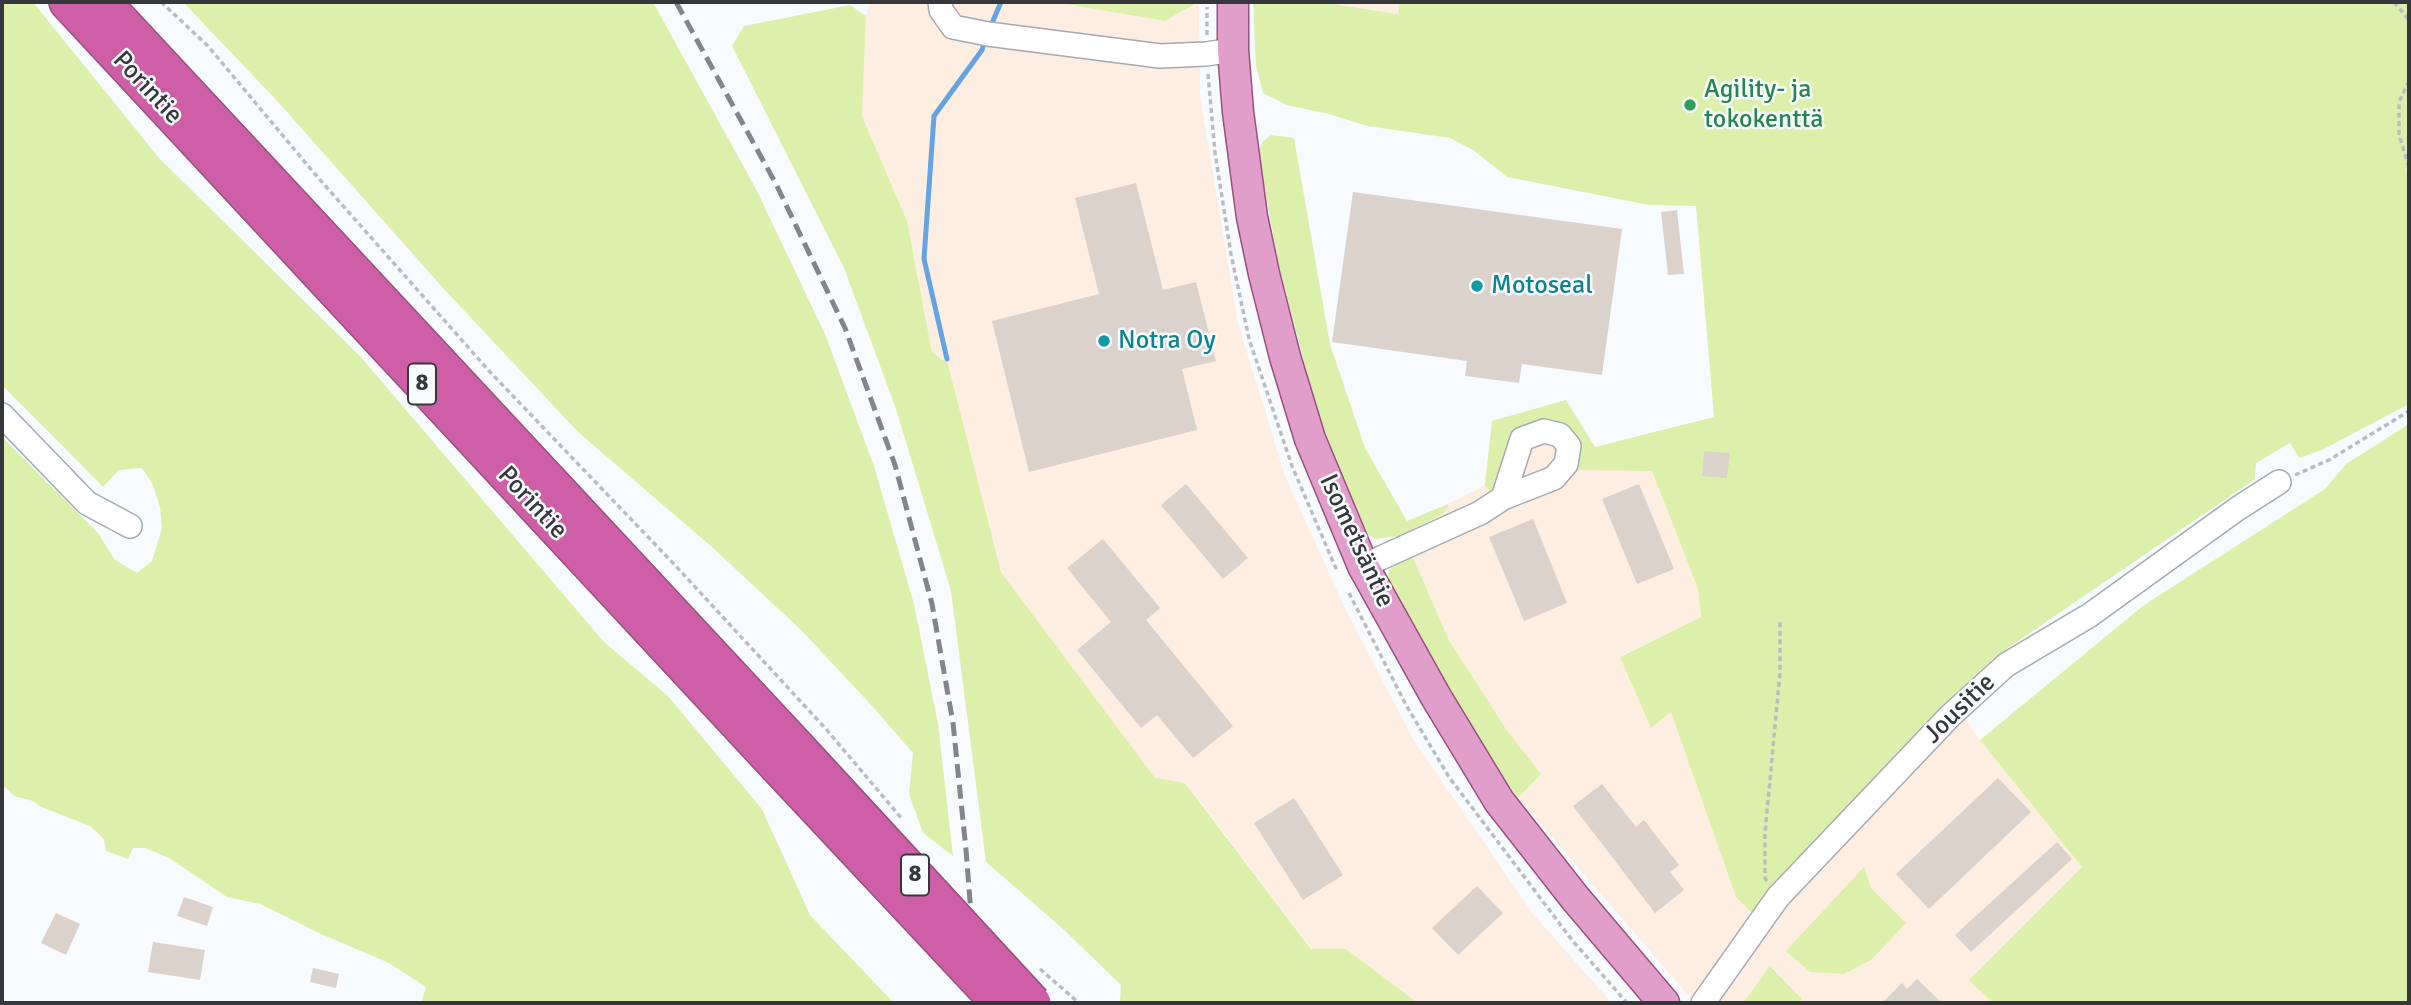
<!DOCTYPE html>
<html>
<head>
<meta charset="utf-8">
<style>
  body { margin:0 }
  #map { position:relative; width:2411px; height:1005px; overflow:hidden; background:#f8fbfe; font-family:Signika,sans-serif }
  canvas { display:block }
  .frame { position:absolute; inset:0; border:4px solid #35373b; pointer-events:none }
</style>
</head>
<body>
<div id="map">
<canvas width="2411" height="1005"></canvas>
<div class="frame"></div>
</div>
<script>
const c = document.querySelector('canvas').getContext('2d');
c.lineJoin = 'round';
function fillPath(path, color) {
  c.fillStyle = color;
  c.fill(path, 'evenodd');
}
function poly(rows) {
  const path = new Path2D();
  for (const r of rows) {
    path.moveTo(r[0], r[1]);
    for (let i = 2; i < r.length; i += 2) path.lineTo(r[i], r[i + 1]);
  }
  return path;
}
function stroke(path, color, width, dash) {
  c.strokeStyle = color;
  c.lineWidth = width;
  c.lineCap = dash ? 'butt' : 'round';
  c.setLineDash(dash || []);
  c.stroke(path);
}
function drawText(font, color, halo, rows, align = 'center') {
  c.font = font + ' Signika,sans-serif';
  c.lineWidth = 5;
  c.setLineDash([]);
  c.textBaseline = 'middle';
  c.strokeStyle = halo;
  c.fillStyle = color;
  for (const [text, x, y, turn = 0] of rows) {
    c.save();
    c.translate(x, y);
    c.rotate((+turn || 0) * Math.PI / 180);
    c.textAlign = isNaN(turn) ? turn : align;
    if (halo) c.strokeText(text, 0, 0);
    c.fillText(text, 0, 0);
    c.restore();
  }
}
fillPath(poly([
  [870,2,1054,2,1165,21,1199,3,1200,96,1238,323,1285,476,1344,606,1413,739,1533,914,1612,1003,1418,1003,1346,949,1312,949,1186,783,1155,779,1001,572,948,364,932,352,907,221,862,116,866,16],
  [1320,2,1400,2,1398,14],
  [1566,400,1595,447,1652,471,1698,589,1701,617,1620,656,1652,727,1671,711,1736,897,1751,912,1951,698,1980,740,2082,867,1970,979,1993,1003,1801,1003,1801,998,1771,966,1743,1003,1695,1003,1518,798,1541,774,1506,729,1449,640,1414,560,1409,555,1399,536,1443,514,1448,508,1448,504,1484,486,1492,421]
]), '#feede1');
fillPath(poly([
  [2,2,33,2,159,158,360,356,604,642,668,696,762,809,810,915,894,1003,421,1003,426,987,389,963,321,934,260,904,227,897,169,858,145,848,133,848,128,859,106,851,104,839,90,826,39,806,33,801,14,796,2,784,2,437,98,533,115,560,137,573,152,561,162,528,160,507,152,483,142,468,119,470,103,487,2,385],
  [183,2,653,2,756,189,825,334,874,466,914,604,938,724,953,856,923,833,909,794,913,753,873,707,801,630,713,548,578,432,442,287,279,103],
  [1054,2,1199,2,1165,21],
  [1253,2,1320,2,1398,14,1400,2,2409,2,2409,168,2406,169,2409,179,2409,404,2322,450,2299,458,2290,443,2256,463,2255,479,1995,657,1951,698,1752,913,1736,897,1671,712,1651,728,1620,657,1701,617,1698,589,1652,471,1578,470,1579,461,1571,439,1562,426,1551,421,1532,425,1497,486,1490,491,1485,486,1492,421,1566,400,1595,447,1714,417,1696,206,1649,205,1507,177,1473,150,1450,138,1367,126,1329,114,1287,105,1263,93,1256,66],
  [850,5,866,16,862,116,907,221,932,352,948,364,1001,572,1155,778,1185,783,1311,949,1346,949,1418,1003,1120,1003,1121,985,1062,928,986,862,951,591,896,409,844,268,732,46,744,26],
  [1271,135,1294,138,1330,344,1365,448,1407,521,1448,504,1448,508,1443,514,1399,536,1376,539,1364,533,1317,412,1279,266,1258,153,1263,141],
  [2409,424,2409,1003,1993,1003,1969,980,2082,867,1980,740,2144,605,2325,489,2346,464],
  [1409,555,1414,560,1449,640,1506,729,1541,774,1518,798,1482,753,1386,584,1389,570],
  [1864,867,1871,888,1906,923,1871,960,1844,974,1810,972,1786,951],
  [1770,966,1801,998,1801,1003,1743,1003]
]), '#ddf0ab');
stroke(poly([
  [990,28,1001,2],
  [947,359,924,259,934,116,982,50,985,40]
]), '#64a4e2', 5);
fillPath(poly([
  [1136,183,1163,290,1196,282,1216,361,1182,369,1197,430,1029,472,992,321,1099,294,1075,198],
  [1353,192,1622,229,1602,375,1522,364,1519,383,1465,376,1467,361,1332,342],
  [1677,210,1684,274,1668,275,1661,212],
  [1704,451,1730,453,1727,478,1702,476],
  [1186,484,1248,558,1223,579,1161,505],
  [1639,484,1674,569,1637,584,1602,499],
  [1533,519,1567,603,1524,621,1489,537],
  [1103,539,1160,608,1146,620,1233,726,1193,758,1157,715,1141,728,1077,650,1111,622,1067,568],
  [1998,778,2031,812,1929,909,1896,874],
  [1602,784,1636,827,1644,820,1679,865,1670,872,1684,890,1655,913,1573,806],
  [1294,798,1343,875,1303,900,1254,823],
  [2057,842,2072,859,1971,952,1955,935],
  [1477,886,1503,913,1458,955,1432,928],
  [184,897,213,907,207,926,177,916],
  [56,913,80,924,66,955,41,943],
  [153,942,205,950,200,980,148,972],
  [313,968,339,974,336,988,310,982],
  [1917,979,1942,1003,1882,1003,1902,983,1907,989]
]), '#dad2cb');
const minor = poly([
  [940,2,941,10,953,27,988,34,1160,56,1206,54,1233,50],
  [2,415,87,503,130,526],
  [1363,566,1480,513,1503,498,1554,478,1566,464,1569,446,1560,435,1544,431,1522,439,1503,498],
  [1703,1003,1778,897,1950,716,2006,665,2090,615,2237,509,2279,482]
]);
const major = poly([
  [1233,2,1233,50,1238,112,1252,217,1264,274,1285,357,1310,439,1363,566,1436,697,1499,801,1575,898,1664,1003]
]);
const highway = poly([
  [67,2,777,766],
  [103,2,797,747]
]);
stroke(minor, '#a4aab2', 26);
stroke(major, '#985081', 33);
stroke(highway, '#985081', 38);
stroke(poly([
  [161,2,208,46,314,173,490,372,673,563,826,729,902,819],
  [2394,2,2409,20],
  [1207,35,1207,7],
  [1208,74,1215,153,1231,254,1249,339,1292,466,1337,571],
  [2409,81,2399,102,2399,135,2409,167],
  [2295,475,2329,460,2409,411],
  [1349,593,1406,705,1449,777,1572,940,1627,1003],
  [1767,881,1765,878,1765,833,1780,672,1780,619],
  [1040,969,1079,1003]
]), '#babdc0', 3.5, [5, 3.5]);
stroke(minor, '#fff', 23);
stroke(major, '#e29eca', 30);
stroke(highway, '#ce5ea6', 35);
stroke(poly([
  [676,2,776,184,845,328,895,465,932,604,953,723,966,850,978,1003]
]), '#838589', 5, [14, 7]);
const highwayBridge = poly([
  [797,747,1033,1003],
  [777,766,999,1003]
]);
stroke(highwayBridge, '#985081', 38, []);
stroke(highwayBridge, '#ce5ea6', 35);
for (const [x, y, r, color] of [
  [1690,105,7,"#2e9e5b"],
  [1477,286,7,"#0f9aa8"],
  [1104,341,7,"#0f9aa8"]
]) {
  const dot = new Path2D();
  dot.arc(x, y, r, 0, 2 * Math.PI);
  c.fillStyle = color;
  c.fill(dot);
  stroke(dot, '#f8fbfe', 2.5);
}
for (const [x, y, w] of [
  [422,384,28],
  [915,875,28]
]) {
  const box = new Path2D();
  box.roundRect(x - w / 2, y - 20.5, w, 41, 5);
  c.fillStyle = '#f8fbfe';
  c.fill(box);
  stroke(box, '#35373b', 2);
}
drawText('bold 24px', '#35373b', null, [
  ["8",422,384],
  ["8",915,875]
]);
drawText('26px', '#35373b', '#f8fbfe', [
  ["Porintie",147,88,47],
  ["Porintie",532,503,47],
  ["Isometsäntie",1356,541,65],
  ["Jousitie",1960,709,-44]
]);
drawText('26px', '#27864d', '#f8fbfe', [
  ["Agility- ja",1704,90],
  ["tokokenttä",1704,120]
], 'left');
drawText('26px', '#0d838f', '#f8fbfe', [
  ["Motoseal",1491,286],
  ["Notra Oy",1118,341]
], 'left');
</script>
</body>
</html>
